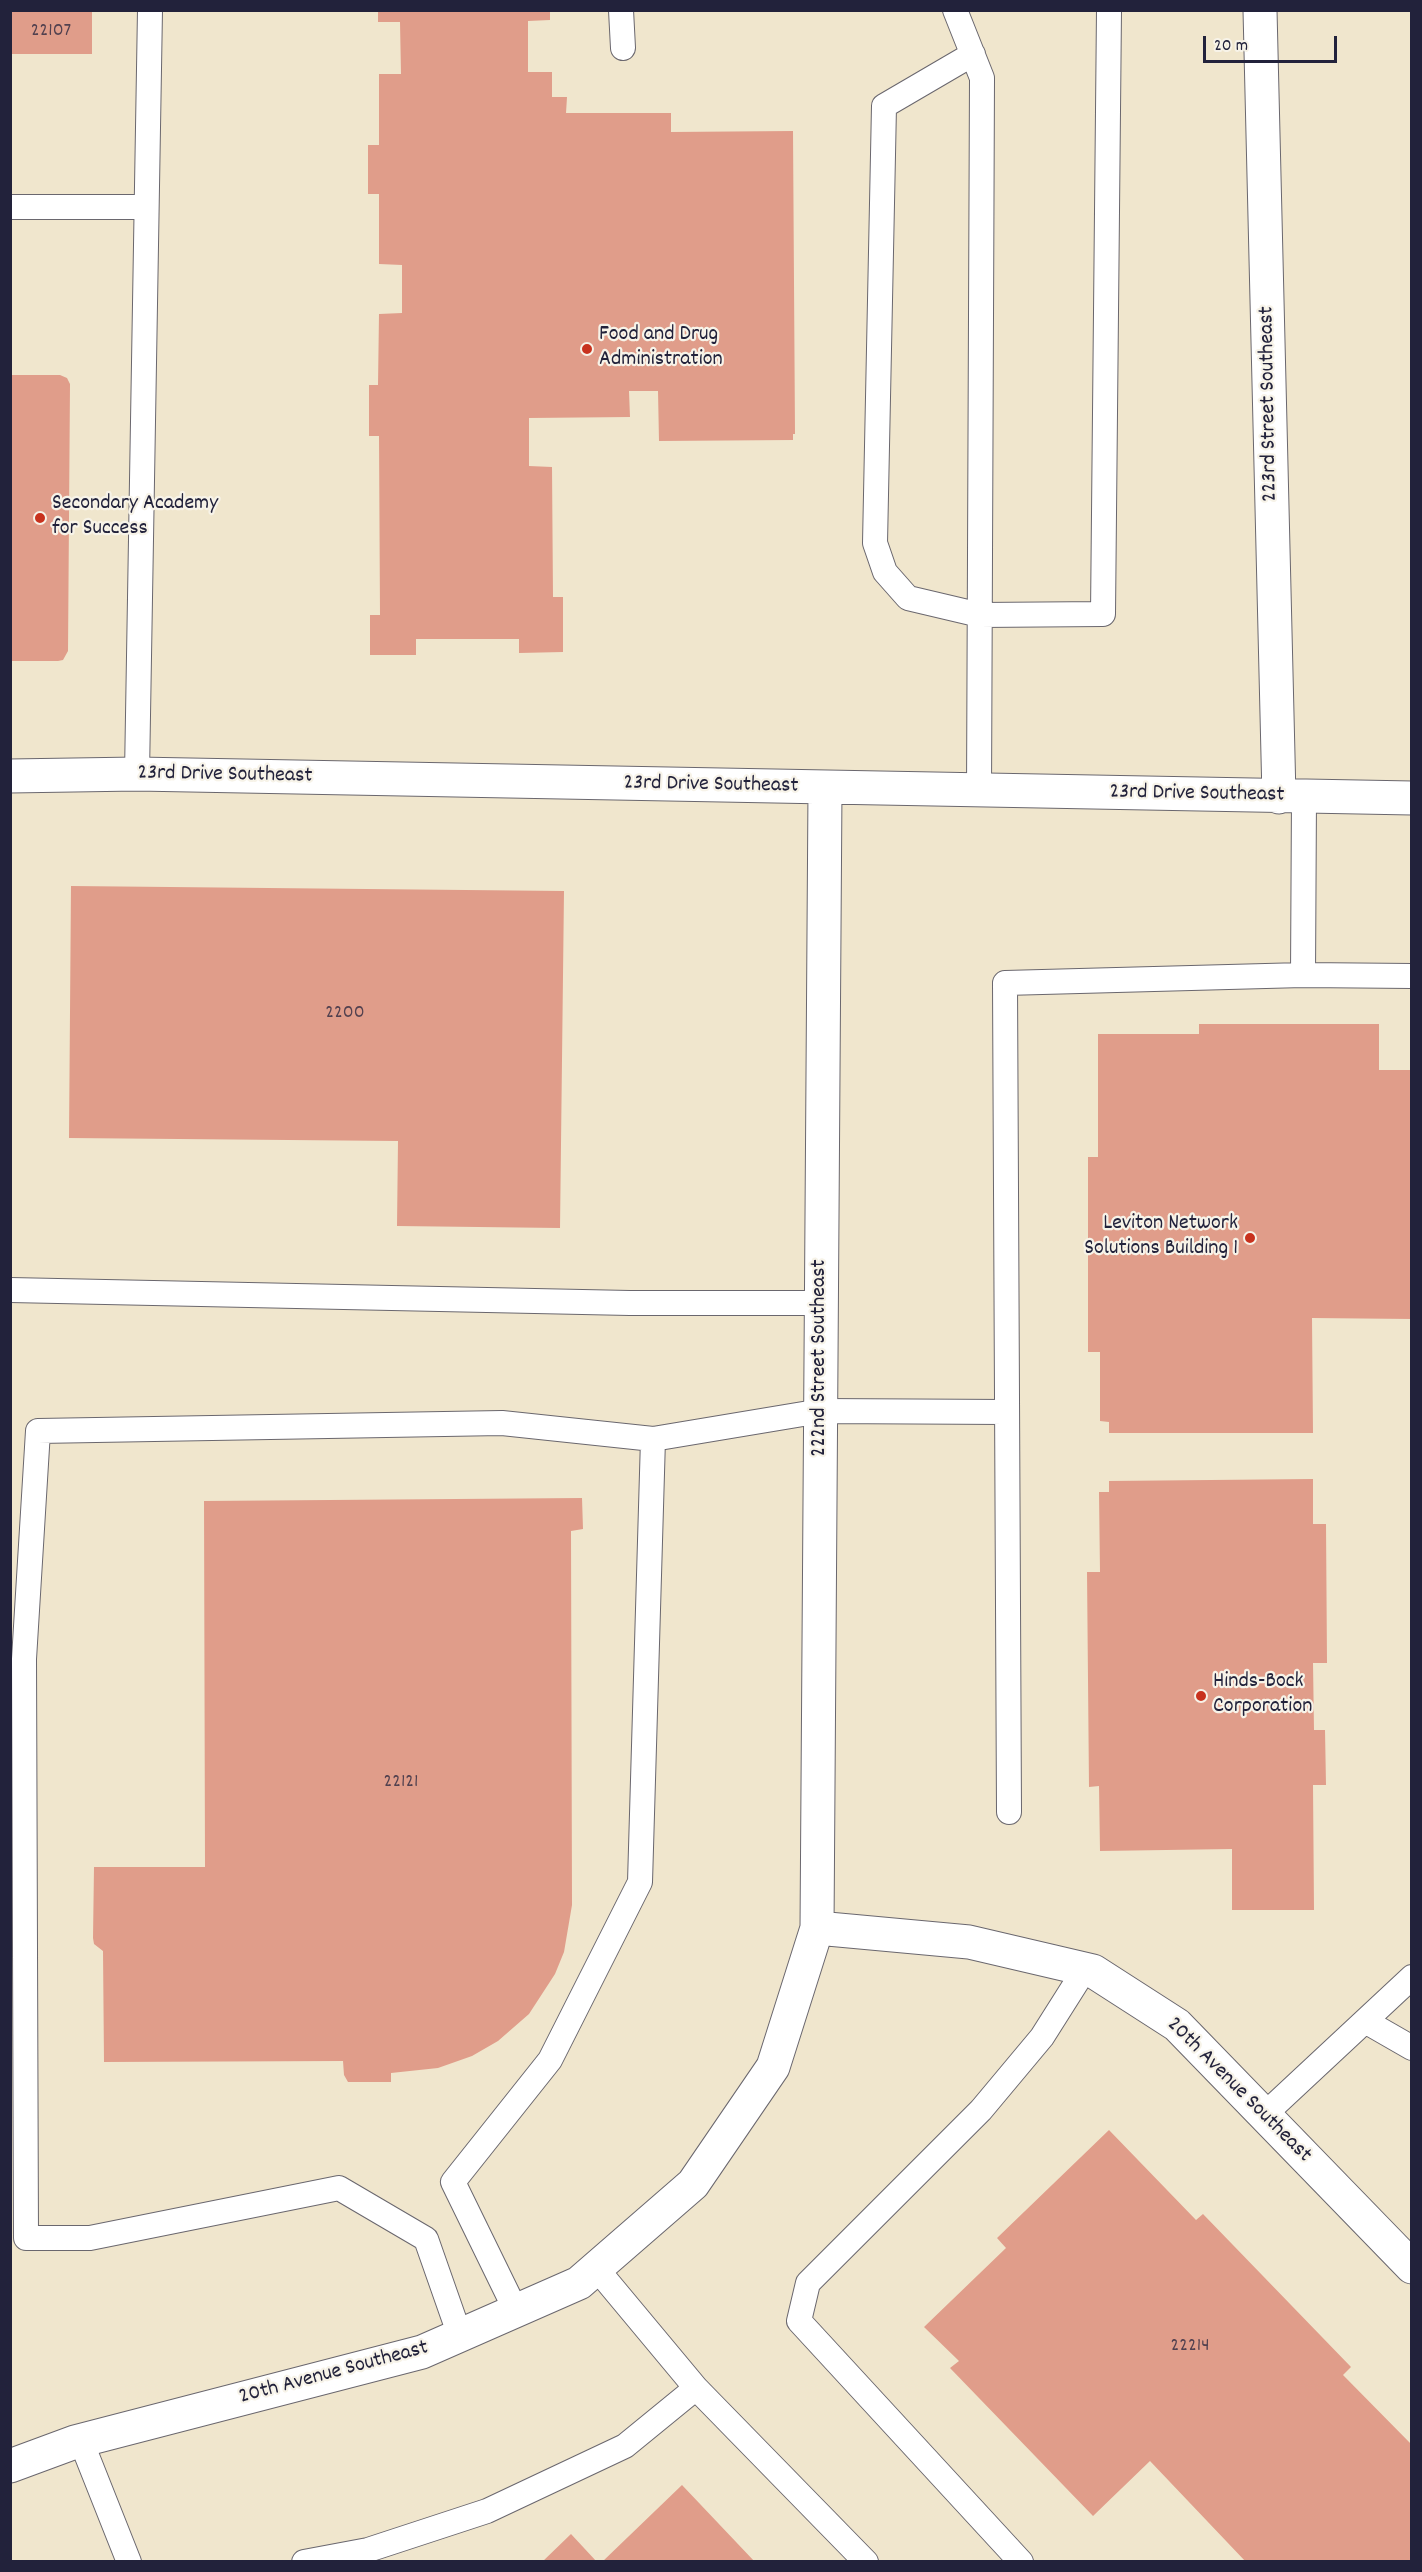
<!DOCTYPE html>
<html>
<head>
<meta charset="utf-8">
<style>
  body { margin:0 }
  #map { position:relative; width:1422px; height:2572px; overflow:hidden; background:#f0e6cd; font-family:Dekko,sans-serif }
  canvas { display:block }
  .frame { position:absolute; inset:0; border:12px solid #22223b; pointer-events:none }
  .scale { position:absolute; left:1203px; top:36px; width:134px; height:27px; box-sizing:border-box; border:3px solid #22223b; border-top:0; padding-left:8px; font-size:18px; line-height:21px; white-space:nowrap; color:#22223b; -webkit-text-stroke:4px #f7f3e8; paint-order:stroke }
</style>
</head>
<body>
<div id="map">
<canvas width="1422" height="2572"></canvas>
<div class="frame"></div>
<div class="scale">20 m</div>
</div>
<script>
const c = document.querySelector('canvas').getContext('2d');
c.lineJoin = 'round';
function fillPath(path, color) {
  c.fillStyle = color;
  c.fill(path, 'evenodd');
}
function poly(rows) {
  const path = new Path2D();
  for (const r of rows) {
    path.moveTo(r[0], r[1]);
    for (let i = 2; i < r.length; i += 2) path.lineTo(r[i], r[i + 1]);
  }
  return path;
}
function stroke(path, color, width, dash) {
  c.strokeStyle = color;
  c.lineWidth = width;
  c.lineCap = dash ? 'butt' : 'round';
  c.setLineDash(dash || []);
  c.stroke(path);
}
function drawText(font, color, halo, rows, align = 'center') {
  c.font = font + ' Dekko,sans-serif';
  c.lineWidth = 4.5;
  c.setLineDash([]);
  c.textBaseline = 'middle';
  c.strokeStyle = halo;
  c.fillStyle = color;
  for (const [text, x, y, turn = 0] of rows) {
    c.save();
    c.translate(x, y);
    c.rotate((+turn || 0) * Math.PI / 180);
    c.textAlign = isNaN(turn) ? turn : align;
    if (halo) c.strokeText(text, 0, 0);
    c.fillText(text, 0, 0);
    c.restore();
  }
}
fillPath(poly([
  [10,10,92,10,92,54,10,54],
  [378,10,550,10,550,20,528,21,528,72,552,72,552,97,567,97,566,113,671,113,671,132,793,131,795,434,793,434,793,440,659,441,658,391,629,391,630,417,529,418,529,466,552,467,553,597,563,597,563,652,519,653,519,639,416,639,416,655,370,655,370,615,380,615,379,436,369,436,369,385,378,385,379,314,402,313,402,265,379,264,379,194,368,194,368,145,379,145,379,74,401,74,400,22,378,22],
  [10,375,60,375,67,378,70,384,68,651,63,660,58,661,10,661],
  [71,886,564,891,560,1228,397,1226,398,1141,69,1138],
  [1199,1024,1379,1024,1379,1070,1412,1070,1412,1319,1312,1318,1313,1433,1109,1433,1109,1422,1100,1421,1100,1352,1088,1352,1088,1157,1098,1157,1098,1034,1199,1034],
  [1313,1479,1313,1524,1326,1524,1327,1663,1313,1663,1314,1730,1325,1730,1326,1785,1313,1785,1314,1910,1232,1910,1232,1849,1100,1851,1099,1786,1089,1787,1087,1572,1100,1572,1099,1492,1109,1492,1109,1481],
  [582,1498,583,1529,571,1531,572,1905,564,1952,555,1974,529,2014,498,2041,472,2056,438,2068,391,2073,391,2082,348,2082,344,2075,343,2061,104,2062,103,1951,94,1944,93,1938,94,1867,205,1867,204,1501],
  [1109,2130,1196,2220,1203,2214,1351,2367,1343,2375,1412,2445,1412,2562,1246,2562,1150,2461,1093,2516,950,2368,959,2361,924,2327,1006,2248,997,2238],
  [682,2485,755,2562,602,2562],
  [571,2534,597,2562,542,2562]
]), '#e09d8a');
const lane = poly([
  [621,10,623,48],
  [955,10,982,78,979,792],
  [973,54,884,106,875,543,885,572,908,598,980,615,1103,614,1109,10],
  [10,207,146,207],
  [137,774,150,10],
  [1303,975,1304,797],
  [10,1290,630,1303,821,1303],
  [653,1439,821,1411,1006,1412],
  [1009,1812,1005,983,1303,975,1412,976],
  [1365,2021,1412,2048],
  [1264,2115,1412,1977],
  [596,2268,696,2388,866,2562],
  [460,2336,426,2239,339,2188,90,2238,26,2238,24,1659,38,1431,502,1423,653,1439,640,1882,550,2060,453,2182,516,2311],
  [81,2441,129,2562],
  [304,2562,368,2550,487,2511,625,2446,696,2388],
  [1021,2562,799,2321,808,2283,981,2110,1042,2037,1085,1969]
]);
const street = poly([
  [1260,10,1279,797],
  [10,776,137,774,1412,798],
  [817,1928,969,1942,1093,1971,1177,2025,1412,2267],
  [10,2466,75,2442,422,2352,579,2283,693,2184,773,2067,817,1928,825,789]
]);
stroke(lane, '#6a676e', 26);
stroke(street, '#6a676e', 35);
stroke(lane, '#fff', 24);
stroke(street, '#fff', 33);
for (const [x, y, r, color] of [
  [587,349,6,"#c8321e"],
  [40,518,6,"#c8321e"],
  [1250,1238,6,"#c8321e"],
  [1201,1696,6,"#c8321e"]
]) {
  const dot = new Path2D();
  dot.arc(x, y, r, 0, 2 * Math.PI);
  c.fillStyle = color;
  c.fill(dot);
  stroke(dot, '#f7f3e8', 2);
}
drawText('20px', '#52414f', null, [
  ["22107",51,32],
  ["2200",345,1014],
  ["22121",401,1783],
  ["22214",1190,2347]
]);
drawText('22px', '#22223b', '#f7f3e8', [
  ["Food and Drug",599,336],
  ["Administration",599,361],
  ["Secondary Academy",52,505],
  ["for Success",52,530],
  ["Leviton Network",1238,1225,"right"],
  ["Solutions Building 1",1238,1250,"right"],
  ["Hinds-Bock",1213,1683],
  ["Corporation",1213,1708]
], 'left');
drawText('22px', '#22223b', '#f7f3e8', [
  ["223rd Street Southeast",1270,404,-91],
  ["23rd Drive Southeast",225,776,1],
  ["23rd Drive Southeast",711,786,1],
  ["23rd Drive Southeast",1197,795,1],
  ["222nd Street Southeast",821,1358,-90],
  ["20th Avenue Southeast",1238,2091,45],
  ["20th Avenue Southeast",334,2374,-15]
]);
</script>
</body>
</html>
